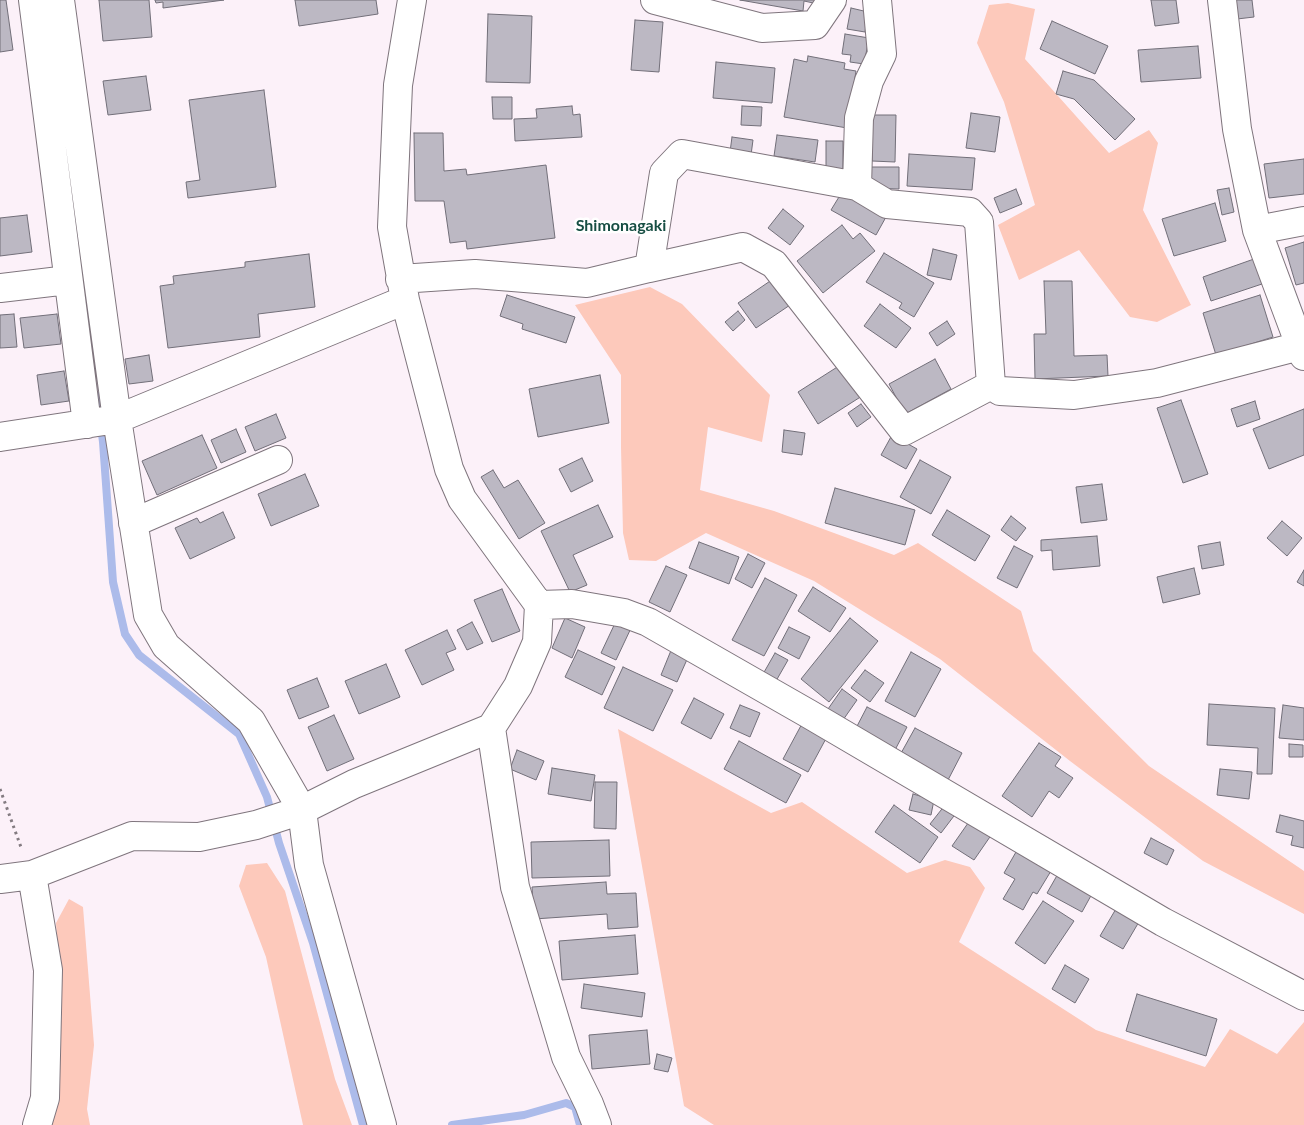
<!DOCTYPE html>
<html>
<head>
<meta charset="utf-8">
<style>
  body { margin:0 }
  canvas { display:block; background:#fcf1f9 }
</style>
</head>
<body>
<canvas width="1304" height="1125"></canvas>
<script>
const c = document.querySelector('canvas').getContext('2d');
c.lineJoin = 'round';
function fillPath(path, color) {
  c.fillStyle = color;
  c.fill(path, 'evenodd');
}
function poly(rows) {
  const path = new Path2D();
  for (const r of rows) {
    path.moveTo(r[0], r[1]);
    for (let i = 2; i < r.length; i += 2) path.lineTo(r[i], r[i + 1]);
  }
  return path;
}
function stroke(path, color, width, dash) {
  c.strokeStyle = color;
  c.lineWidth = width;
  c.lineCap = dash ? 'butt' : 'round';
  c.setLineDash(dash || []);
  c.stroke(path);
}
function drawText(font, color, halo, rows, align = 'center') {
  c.font = font + ' Lato,sans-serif';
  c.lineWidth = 5;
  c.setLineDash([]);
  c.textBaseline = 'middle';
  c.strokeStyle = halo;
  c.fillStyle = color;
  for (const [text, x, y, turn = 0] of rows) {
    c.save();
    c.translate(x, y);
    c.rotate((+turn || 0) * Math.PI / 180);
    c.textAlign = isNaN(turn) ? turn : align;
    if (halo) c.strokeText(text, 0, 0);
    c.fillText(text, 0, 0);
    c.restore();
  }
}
fillPath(poly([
  [1008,3,1035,9,1025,59,1109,153,1149,130,1158,143,1143,210,1191,305,1157,322,1130,317,1079,250,1019,280,998,225,1035,205,1004,102,977,43,989,5],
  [650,287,682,304,770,395,762,442,708,427,700,490,774,511,894,555,918,543,1021,611,1033,651,1149,766,1304,871,1304,914,1203,861,1070,761,940,659,814,581,706,533,656,561,629,560,623,533,621,447,621,375,575,305],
  [618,729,771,813,802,802,907,873,945,860,970,867,985,888,959,942,1096,1030,1205,1067,1230,1029,1277,1054,1304,1022,1304,1125,714,1125,684,1106],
  [267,863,285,891,335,1079,352,1125,303,1125,266,957,239,886,246,865],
  [69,899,83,907,94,1045,87,1109,90,1125,49,1125,54,1067,62,1016,56,923]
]), '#fdc9bb');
stroke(poly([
  [97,396,103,442,113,582,125,634,139,655,239,734,267,797,279,843,313,943,363,1125],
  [452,1125,524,1115,566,1103,575,1107,580,1125]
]), '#acbbea', 8);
const building = poly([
  [0,0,6,0,13,50,0,52,0,0],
  [99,0,149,0,152,37,103,41,99,0],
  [155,0,224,0,163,8,163,2,156,3,155,0],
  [295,0,376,0,378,14,299,26,295,0],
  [740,0,819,0,818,4,804,1,803,11,740,0],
  [1151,0,1176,0,1179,23,1155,26,1151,0],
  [1235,0,1252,0,1254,17,1237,19,1235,0],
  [851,8,868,12,865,32,847,29,851,8],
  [488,14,532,16,530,83,486,82,488,14],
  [635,20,663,22,659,72,631,70,635,20],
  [1052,21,1108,46,1095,74,1040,49,1052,21],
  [845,34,869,38,864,64,850,62,851,55,842,54,845,34],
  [1198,46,1201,78,1141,82,1138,50,1198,46],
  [808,56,845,63,844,69,856,71,847,128,784,117,794,59,807,62,808,56],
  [716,62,775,68,772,103,713,98,716,62],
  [1063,71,1094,80,1135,119,1115,140,1074,99,1056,94,1063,71],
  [146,76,151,110,108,115,103,81,146,76],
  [264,90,276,187,188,198,186,182,200,180,189,100,264,90],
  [492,97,512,97,512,119,493,119,492,97],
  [572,106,573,115,580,114,582,137,515,141,514,119,537,118,536,109,572,106],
  [742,106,762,107,761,126,741,125,742,106],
  [971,113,1000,117,995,152,966,148,971,113],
  [872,115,896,115,895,162,872,161,872,115],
  [414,133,443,133,444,171,466,169,467,175,546,165,555,238,467,249,466,241,450,243,444,201,415,201,414,133],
  [777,135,818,140,815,162,774,156,777,135],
  [732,137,753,140,751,155,730,152,732,137],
  [826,141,843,141,843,175,826,175,826,141],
  [909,154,975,158,972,190,907,186,909,154],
  [1304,159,1304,194,1269,198,1264,164,1304,159],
  [871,167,899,167,899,189,871,188,871,167],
  [1229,188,1234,212,1222,215,1217,190,1229,188],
  [1016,189,1022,204,1000,213,994,198,1016,189],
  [842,192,886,217,876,235,831,210,842,192],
  [1215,203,1226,241,1174,256,1162,219,1215,203],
  [783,209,804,226,790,245,768,228,783,209],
  [27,215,32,252,0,256,0,218,27,215],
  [842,225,853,239,860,233,875,251,823,293,797,261,842,225],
  [1304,242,1304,283,1296,285,1285,248,1304,242],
  [933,249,957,255,951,280,927,275,933,249],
  [884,253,934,283,914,317,899,308,902,303,866,282,884,253],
  [309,254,315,307,258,314,260,337,168,348,160,286,174,284,173,276,245,267,245,262,309,254],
  [1254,259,1262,284,1211,301,1203,277,1254,259],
  [776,277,793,303,756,328,738,303,776,277],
  [1044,281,1072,281,1074,356,1107,355,1108,376,1035,379,1034,334,1046,334,1044,281],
  [507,295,575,317,566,343,522,329,523,324,500,316,507,295],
  [1260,295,1273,337,1216,355,1203,313,1260,295],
  [880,304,911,328,896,348,864,326,880,304],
  [738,311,745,320,733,331,725,322,738,311],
  [14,314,17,347,0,348,0,315,14,314],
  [57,314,61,344,24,348,20,318,57,314],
  [947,321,955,334,937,346,929,333,947,321],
  [149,355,153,381,129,384,125,359,149,355],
  [935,359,951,389,905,414,889,384,935,359],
  [842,364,862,396,818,424,798,392,842,364],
  [64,371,69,401,41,405,37,375,64,371],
  [600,375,609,423,538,437,529,389,600,375],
  [1181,400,1208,474,1183,483,1157,408,1181,400],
  [1255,401,1260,419,1237,427,1231,409,1255,401],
  [861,404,871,417,857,427,848,413,861,404],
  [1304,409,1304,455,1269,469,1253,429,1304,409],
  [276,414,286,438,255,451,245,427,276,414],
  [236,429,246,452,221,463,211,440,236,429],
  [784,430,805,433,802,455,782,452,784,430],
  [202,435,217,468,157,495,142,461,202,435],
  [892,435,917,449,906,469,881,455,892,435],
  [582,458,593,481,571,492,559,469,582,458],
  [920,460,951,477,931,514,900,497,920,460],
  [493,470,504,488,518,480,545,523,519,539,481,477,493,470],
  [305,474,319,506,271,526,258,494,305,474],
  [1102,484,1107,520,1081,523,1076,487,1102,484],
  [835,488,915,510,905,545,825,523,835,488],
  [598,505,613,537,573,555,587,585,570,592,541,531,598,505],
  [947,510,990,536,975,561,932,535,947,510],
  [223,512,235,538,190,559,175,528,197,518,200,523,223,512],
  [1011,516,1026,528,1016,541,1001,530,1011,516],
  [1282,521,1302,538,1287,556,1267,538,1282,521],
  [1097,536,1100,566,1053,570,1052,550,1041,551,1041,540,1097,536],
  [699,542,739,557,729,584,689,568,699,542],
  [1220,542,1224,565,1202,569,1198,546,1220,542],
  [1014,546,1033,556,1017,588,997,578,1014,546],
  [748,554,765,563,752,588,735,579,748,554],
  [666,566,687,575,670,612,649,602,666,566],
  [1194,568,1200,594,1163,603,1157,577,1194,568],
  [1304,570,1304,586,1297,582,1304,570],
  [765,578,797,595,764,656,732,640,765,578],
  [813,587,846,608,830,632,798,611,813,587],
  [502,589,520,631,492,642,474,600,502,589],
  [565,618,585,627,572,658,552,648,565,618],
  [850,618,878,641,829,702,801,679,850,618],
  [617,619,632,626,616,660,601,653,617,619],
  [472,622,483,643,467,650,457,630,472,622],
  [789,627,810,637,799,659,778,648,789,627],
  [447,630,456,649,446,653,454,670,422,685,405,650,447,630],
  [672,648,689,655,677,682,661,675,672,648],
  [578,650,615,667,602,695,565,677,578,650],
  [911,652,941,669,915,717,885,701,911,652],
  [775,653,788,660,776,681,763,674,775,653],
  [386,664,400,697,359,714,345,681,386,664],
  [623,667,673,690,653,731,604,708,623,667],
  [865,670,884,683,870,702,851,688,865,670],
  [317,678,329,707,299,719,287,690,317,678],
  [842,689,857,700,843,720,828,709,842,689],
  [694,698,724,714,711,739,681,723,694,698],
  [1209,704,1275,708,1272,774,1257,774,1258,748,1207,745,1209,704],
  [740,705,760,713,750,737,730,728,740,705],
  [1283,705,1304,708,1304,740,1279,738,1283,705],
  [867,707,907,727,895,750,855,730,867,707],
  [334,715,354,759,327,771,308,727,334,715],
  [804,720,829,733,808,772,783,759,804,720],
  [915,728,962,753,948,780,900,755,915,728],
  [739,741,801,775,786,803,724,769,739,741],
  [1039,743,1061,757,1055,766,1073,778,1059,798,1049,791,1032,817,1002,796,1039,743],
  [1289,744,1303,745,1303,757,1289,757,1289,744],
  [517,750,544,761,536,780,510,769,517,750],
  [552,768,595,775,591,801,548,794,552,768],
  [1220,769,1252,772,1249,799,1217,795,1220,769],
  [595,782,617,782,616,829,594,828,595,782],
  [913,794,934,800,931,815,909,810,913,794],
  [949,800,960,808,941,833,930,824,949,800],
  [894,805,938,837,920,863,875,832,894,805],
  [1280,815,1304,821,1304,848,1291,845,1293,836,1276,832,1280,815],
  [973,816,994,831,974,860,952,846,973,816],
  [1151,838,1174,850,1167,865,1144,853,1151,838],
  [609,840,610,876,532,878,531,842,609,840],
  [1020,845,1054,866,1037,894,1033,892,1023,910,1003,899,1015,879,1004,873,1020,845],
  [1059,872,1093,892,1082,912,1047,893,1059,872],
  [606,882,607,894,636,893,638,927,608,929,607,914,534,919,532,887,606,882],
  [1043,901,1074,921,1045,964,1015,943,1043,901],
  [1120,902,1143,915,1123,949,1100,936,1120,902],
  [635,935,638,974,562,980,559,941,635,935],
  [1065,965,1089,979,1075,1003,1052,989,1065,965],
  [584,984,645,993,642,1017,581,1008,584,984],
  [1137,994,1217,1019,1206,1056,1126,1031,1137,994],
  [647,1030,650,1064,592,1069,589,1035,647,1030],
  [657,1054,672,1058,668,1072,654,1069,657,1054]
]);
fillPath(building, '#bcb8c3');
stroke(building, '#726f79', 1);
const minor = poly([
  [33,0,87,424],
  [60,0,117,419,148,615,166,646,251,721,302,810,309,865,382,1125],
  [655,0,762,28,815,25,832,0],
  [1222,0,1237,129,1257,230,1304,356],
  [857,186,859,118,869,81,882,54,877,0],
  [1257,230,1304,221],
  [649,268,743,247,774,264,904,431,991,385],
  [400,279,475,274,587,283,649,268,664,173,682,154,857,186,887,204,970,212,979,222,991,385,1000,391,1074,395,1157,383,1300,346],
  [0,288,68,280],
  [0,437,117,419,405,300],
  [133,523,278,460],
  [539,605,572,604,624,613,648,622,809,714,1163,922,1304,996],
  [491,728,515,887,566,1057,589,1104,597,1125],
  [32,875,48,970,45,1098,37,1125],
  [0,879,32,875,132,836,199,837,256,825,302,810,354,784,491,728,518,686,537,642,539,605,462,499,449,469,405,300,392,227,398,85,412,0]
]);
stroke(minor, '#7f757d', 30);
stroke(poly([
  [0,789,22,850]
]), '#837b81', 3, [2.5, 4]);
stroke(minor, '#fff', 28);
drawText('bold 16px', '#164e43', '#fff', [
  ["Shimonagaki",621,226]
]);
</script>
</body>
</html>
